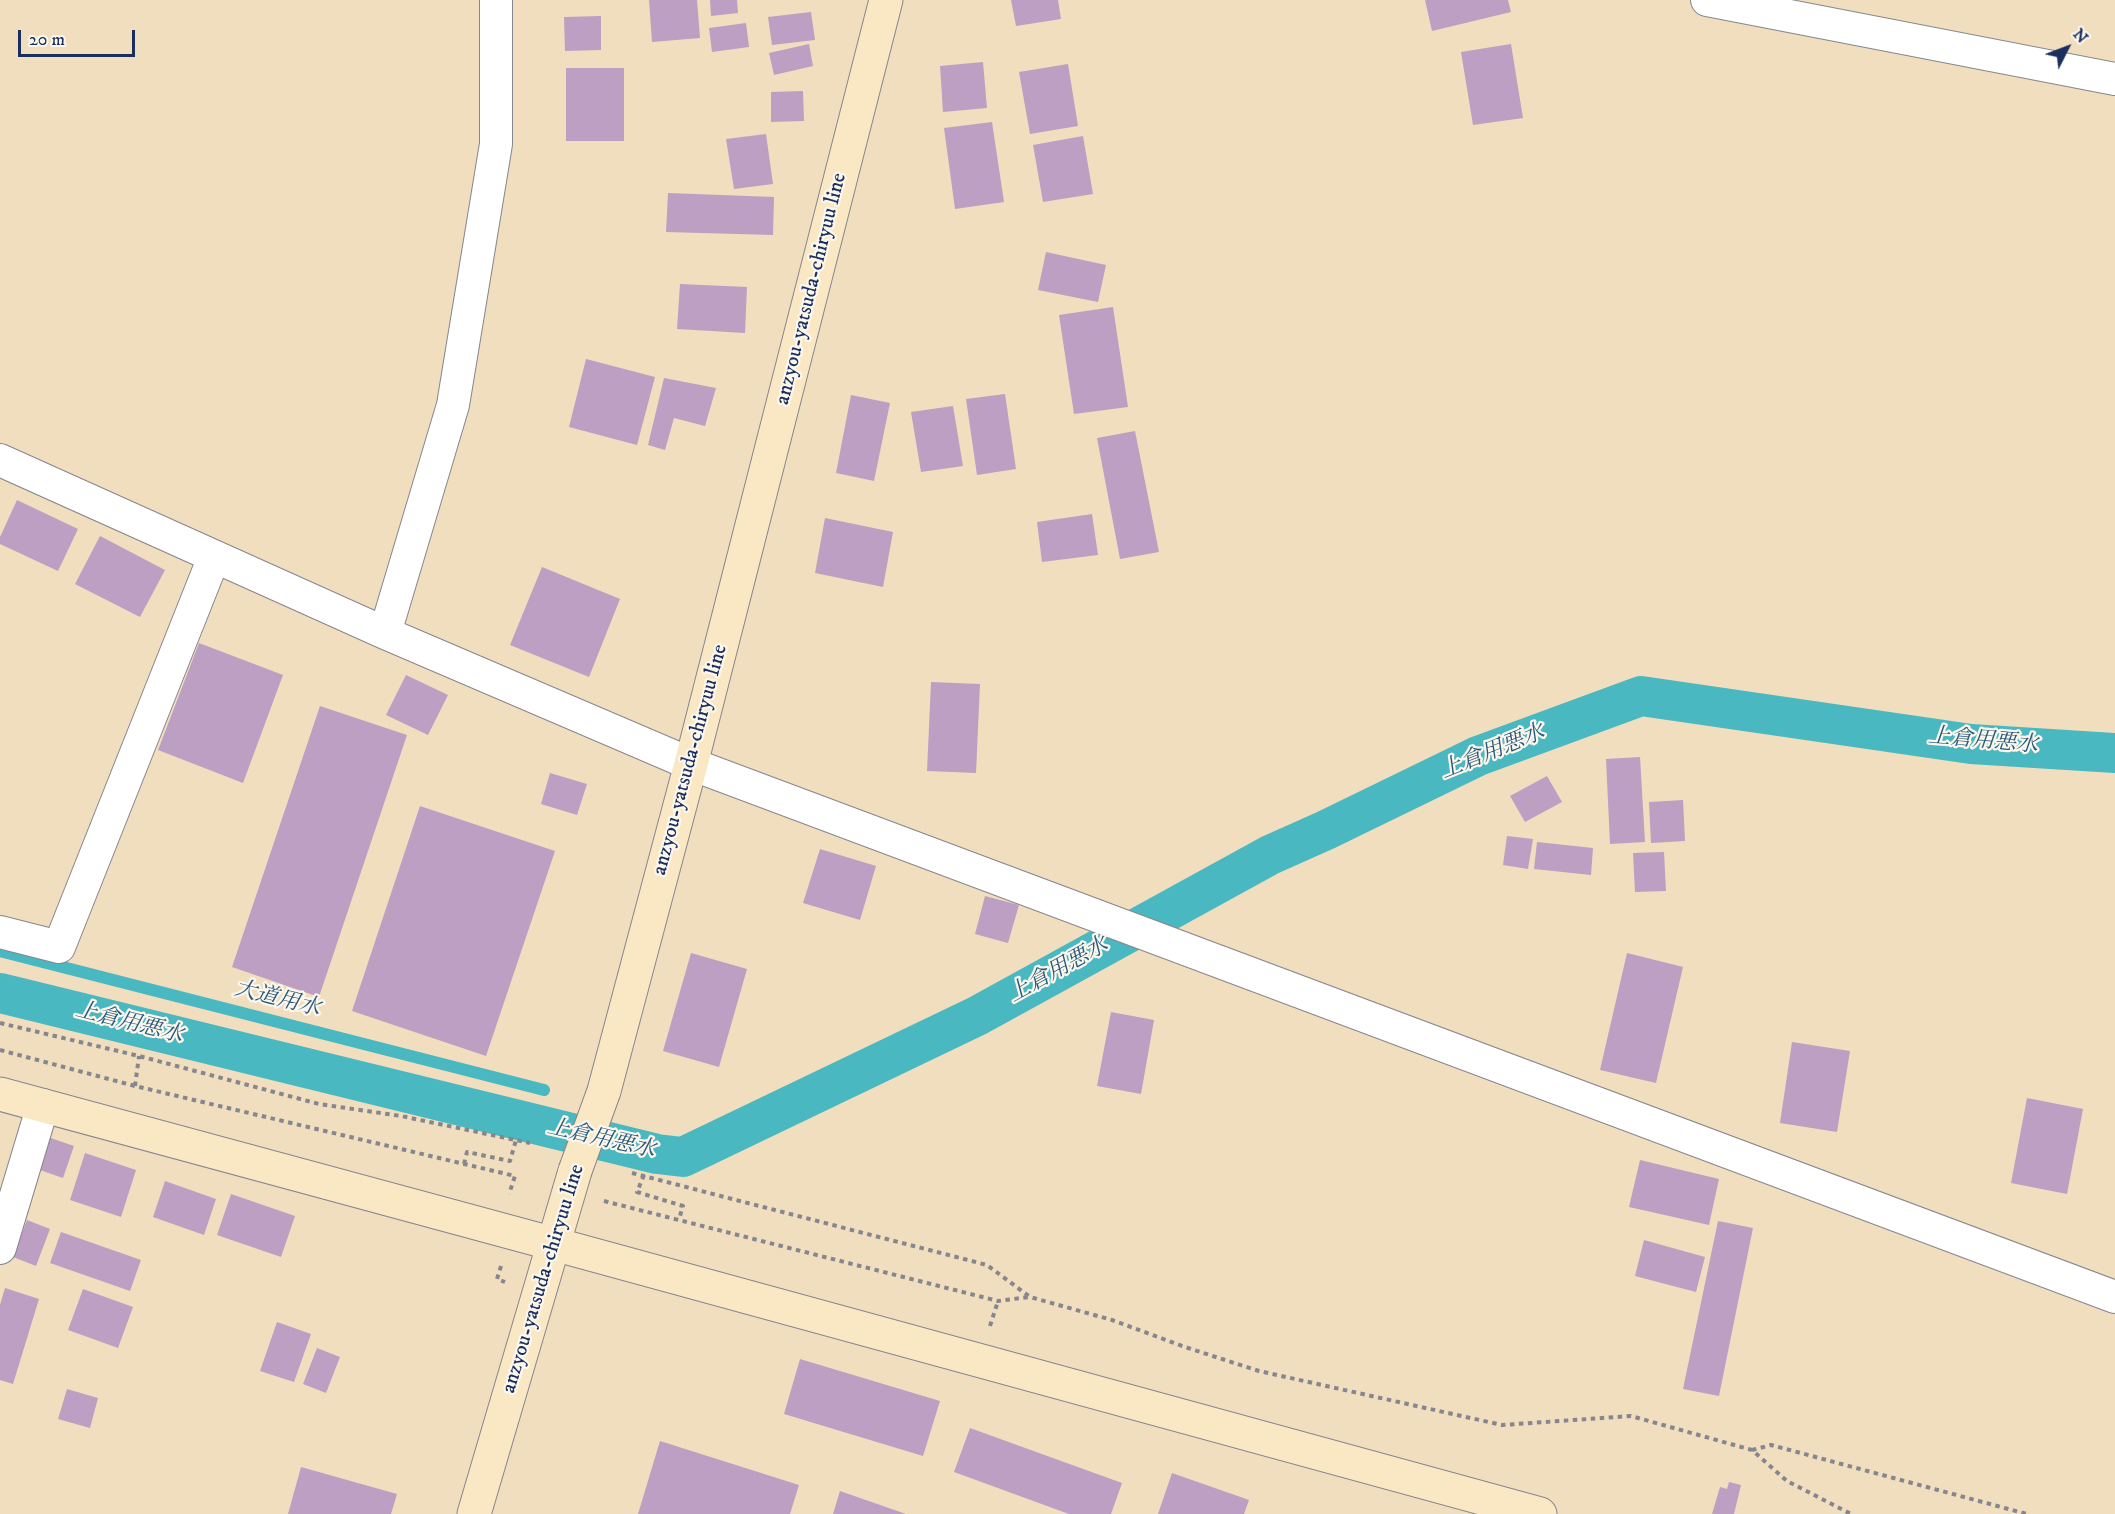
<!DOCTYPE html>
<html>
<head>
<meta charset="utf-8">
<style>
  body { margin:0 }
  #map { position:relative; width:2115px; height:1514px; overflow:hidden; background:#f1debf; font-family:"IM FELL DW Pica",serif }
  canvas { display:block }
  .north { position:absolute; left:2037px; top:18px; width:60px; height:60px; -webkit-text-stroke:4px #fbf7ec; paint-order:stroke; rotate:48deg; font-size:16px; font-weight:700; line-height:24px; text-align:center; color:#1b2f5e }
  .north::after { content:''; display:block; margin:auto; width:21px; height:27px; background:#1b2f5e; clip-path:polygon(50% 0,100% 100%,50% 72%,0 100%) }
  .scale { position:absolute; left:18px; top:30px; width:117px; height:27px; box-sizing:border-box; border:3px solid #1b2f5e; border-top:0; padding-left:8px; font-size:18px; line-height:21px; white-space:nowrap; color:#1b2f5e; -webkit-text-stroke:4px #fbf7ec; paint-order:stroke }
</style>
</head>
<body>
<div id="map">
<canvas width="2115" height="1514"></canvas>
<div class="north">N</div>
<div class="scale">20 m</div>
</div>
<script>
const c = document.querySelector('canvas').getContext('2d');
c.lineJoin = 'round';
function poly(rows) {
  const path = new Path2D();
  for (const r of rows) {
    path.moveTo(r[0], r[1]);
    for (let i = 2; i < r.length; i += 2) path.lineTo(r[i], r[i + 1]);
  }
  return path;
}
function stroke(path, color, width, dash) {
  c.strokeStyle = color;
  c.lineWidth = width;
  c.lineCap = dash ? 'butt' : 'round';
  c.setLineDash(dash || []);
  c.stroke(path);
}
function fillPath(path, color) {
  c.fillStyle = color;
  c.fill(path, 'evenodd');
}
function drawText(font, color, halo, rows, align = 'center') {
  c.font = font + ' "IM FELL DW Pica","Noto Serif JP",serif';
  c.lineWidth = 4.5;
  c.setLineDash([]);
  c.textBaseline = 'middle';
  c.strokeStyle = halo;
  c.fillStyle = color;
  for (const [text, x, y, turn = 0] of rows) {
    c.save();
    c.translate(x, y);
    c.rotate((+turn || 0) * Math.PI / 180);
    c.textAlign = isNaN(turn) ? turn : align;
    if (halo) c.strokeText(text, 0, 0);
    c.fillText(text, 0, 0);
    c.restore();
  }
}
stroke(poly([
  [0,951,544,1090]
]), '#49b8c1', 12);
stroke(poly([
  [0,993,657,1154,683,1157,977,1016,1270,855,1326,830,1478,756,1641,696,1971,744,2115,753]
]), '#49b8c1', 40);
fillPath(poly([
  [649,0,697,0,700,38,652,42],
  [710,0,737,0,738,13,711,16],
  [1011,0,1058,0,1061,19,1016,26],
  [1425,0,1508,0,1511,12,1432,31],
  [811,12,815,40,772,45,768,17],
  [601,16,601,50,565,51,564,17],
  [746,23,749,47,712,52,709,28],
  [809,44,813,66,774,75,769,53],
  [1511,44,1523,118,1473,125,1461,52],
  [983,62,987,108,943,112,940,66],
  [1068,64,1078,126,1030,134,1019,72],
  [566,68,624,68,624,141,566,141],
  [803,91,804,121,771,122,771,92],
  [992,122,1004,202,955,209,944,128],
  [766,134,773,184,734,189,726,139],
  [1083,136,1093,194,1043,202,1033,145],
  [668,193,774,197,773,235,666,232],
  [1046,252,1106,265,1098,302,1038,290],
  [680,284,747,287,745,333,677,329],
  [1113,307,1128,407,1074,414,1059,315],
  [586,359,655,377,637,445,569,427],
  [664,378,716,388,705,426,674,418,665,450,648,445],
  [1005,394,1016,469,977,475,966,399],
  [851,395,890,403,874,481,836,473],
  [953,406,963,466,921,472,911,412],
  [1135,431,1159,552,1120,559,1097,438],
  [17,500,78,529,58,571,0,544,0,537],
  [1092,514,1098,555,1042,562,1037,522],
  [825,518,893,532,883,587,815,573],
  [100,536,165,570,140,617,75,584],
  [542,567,620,599,589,677,510,645],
  [199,643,283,675,243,783,158,750],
  [406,675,448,695,428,735,386,715],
  [931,682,980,684,976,773,927,771],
  [320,706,407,735,319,997,232,967],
  [1640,757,1645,842,1610,844,1606,759],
  [550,773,587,784,577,815,541,804],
  [1547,776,1562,802,1525,822,1510,796],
  [1683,800,1685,841,1651,843,1649,802],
  [420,806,555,851,486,1056,352,1011],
  [1507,836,1533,839,1528,869,1503,865],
  [1537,842,1593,848,1591,875,1534,869],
  [820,849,876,866,860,920,803,903],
  [1664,852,1666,891,1635,892,1633,853],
  [985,896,1019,905,1008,943,975,934],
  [691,953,747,969,719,1067,663,1051],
  [1627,953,1683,967,1656,1083,1600,1070],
  [1111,1012,1154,1020,1141,1094,1097,1086],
  [1792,1042,1850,1051,1837,1132,1780,1123],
  [2027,1098,2083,1109,2067,1194,2011,1183],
  [45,1136,74,1146,63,1178,34,1168],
  [85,1153,136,1170,121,1217,70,1200],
  [1640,1160,1719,1179,1709,1225,1629,1207],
  [165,1181,216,1199,204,1235,153,1217],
  [231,1194,295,1216,281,1257,217,1235],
  [27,1220,50,1229,36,1266,13,1257],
  [1718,1221,1753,1228,1719,1396,1683,1389],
  [61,1232,141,1260,130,1291,50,1263],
  [1644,1240,1705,1257,1696,1292,1635,1276],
  [5,1288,39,1299,13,1384,0,1380,0,1305],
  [83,1289,133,1307,118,1348,68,1330],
  [277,1322,311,1334,294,1382,260,1371],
  [317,1348,340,1357,326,1393,303,1384],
  [800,1359,940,1401,923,1456,784,1414],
  [67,1389,98,1398,90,1428,58,1419],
  [970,1428,1122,1483,1111,1514,1069,1514,954,1472],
  [660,1441,799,1485,790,1514,638,1514],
  [301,1467,397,1494,391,1514,288,1514],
  [1172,1473,1249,1500,1244,1514,1158,1514],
  [1729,1482,1741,1485,1734,1514,1712,1514,1720,1487,1727,1489],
  [840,1491,906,1514,833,1514]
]), '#bc9fc3');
const street = poly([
  [1707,0,2115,79],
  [0,460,385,633,691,764,2115,1297],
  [385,633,453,405,496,144,496,0],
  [0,932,59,947,214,557],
  [0,1248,43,1105]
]);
const secondary = poly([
  [604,1091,691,764,886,0],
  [0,1094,554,1244,1540,1514],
  [474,1514,575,1171]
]);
stroke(street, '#86868e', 34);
stroke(secondary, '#86868e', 35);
stroke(poly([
  [0,1023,139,1056,319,1104,401,1116,530,1143],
  [0,1050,135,1086,515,1176,509,1194],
  [135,1086,139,1056],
  [464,1164,467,1152,510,1161,516,1140],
  [632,1173,987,1265,1030,1297,1112,1320,1185,1347,1259,1371,1502,1425,1631,1416,1752,1450,1787,1481,1851,1514],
  [644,1175,637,1192,683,1206,679,1219],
  [604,1201,998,1301,1029,1297],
  [501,1266,497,1279,505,1282],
  [990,1326,998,1301],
  [1752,1450,1771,1445,2027,1514]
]), '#86868e', 4, [4.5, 4.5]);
stroke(street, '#fff', 32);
stroke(secondary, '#fae7c3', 33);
const secondaryBridge = poly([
  [575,1171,604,1091]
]);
stroke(secondaryBridge, '#86868e', 35, []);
stroke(secondaryBridge, '#fae7c3', 33);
drawText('21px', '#1b2f5e', '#fbf7ec', [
  ["anzyou-yatsuda-chiryuu line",812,289,-76],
  ["anzyou-yatsuda-chiryuu line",691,760,-75],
  ["anzyou-yatsuda-chiryuu line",544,1279,-73]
]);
drawText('italic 22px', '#29587c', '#fbf7ec', [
  ["上倉用悪水",1983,742,5],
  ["上倉用悪水",1493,753,-22],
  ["上倉用悪水",1059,971,-29],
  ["大道用水",277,1000,14],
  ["上倉用悪水",129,1024,14],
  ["上倉用悪水",601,1140,13]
]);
</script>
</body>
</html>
